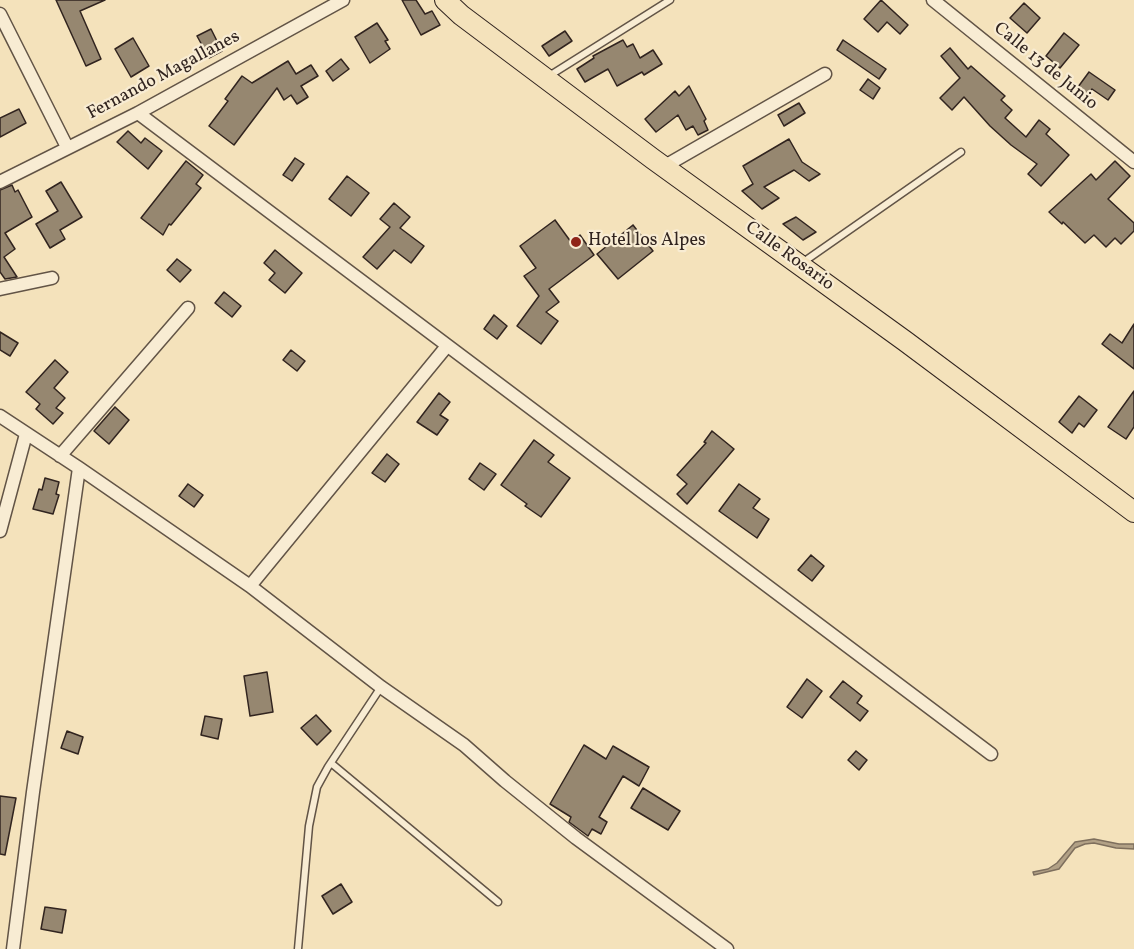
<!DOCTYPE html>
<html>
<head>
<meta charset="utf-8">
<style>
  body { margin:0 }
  canvas { display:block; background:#f4e2bb }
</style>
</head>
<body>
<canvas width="1134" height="949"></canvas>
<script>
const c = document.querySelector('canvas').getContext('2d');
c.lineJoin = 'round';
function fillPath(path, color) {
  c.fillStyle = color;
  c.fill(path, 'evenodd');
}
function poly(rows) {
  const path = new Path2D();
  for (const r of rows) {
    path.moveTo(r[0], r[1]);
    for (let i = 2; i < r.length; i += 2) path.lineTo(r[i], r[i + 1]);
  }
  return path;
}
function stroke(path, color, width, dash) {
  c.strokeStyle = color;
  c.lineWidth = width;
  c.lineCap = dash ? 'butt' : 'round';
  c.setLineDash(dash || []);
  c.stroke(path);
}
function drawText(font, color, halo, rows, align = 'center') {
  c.font = font + ' Vollkorn,serif';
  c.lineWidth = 4.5;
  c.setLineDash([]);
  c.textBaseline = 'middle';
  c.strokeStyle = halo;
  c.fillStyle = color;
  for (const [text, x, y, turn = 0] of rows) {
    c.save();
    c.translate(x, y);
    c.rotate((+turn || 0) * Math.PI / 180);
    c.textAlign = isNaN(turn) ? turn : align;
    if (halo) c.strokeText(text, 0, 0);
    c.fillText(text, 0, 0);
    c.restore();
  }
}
const water = poly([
  [1094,839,1119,844,1134,844,1134,849,1116,848,1094,843,1085,844,1075,848,1059,869,1034,875,1033,872,1048,869,1057,863,1075,842,1094,839]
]);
fillPath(water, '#b2a186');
stroke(water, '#7e6f5d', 1.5);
const building = poly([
  [56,0,105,0,80,11,101,59,86,66,56,0],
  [402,0,416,0,425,14,432,11,440,25,421,35,402,0],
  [881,0,908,25,900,34,887,22,878,32,864,19,881,0],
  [1024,3,1040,18,1027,33,1010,18,1024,3],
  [377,23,388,40,385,41,390,49,370,63,355,37,377,23],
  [211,29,222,51,209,58,197,36,211,29],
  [565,31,572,41,549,56,542,46,565,31],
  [1064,33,1079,45,1060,68,1046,56,1064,33],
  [133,38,149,66,131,77,115,49,133,38],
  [623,40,627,47,633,44,640,58,653,50,662,64,644,75,642,72,617,86,608,69,585,82,577,69,594,58,593,56,623,40],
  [843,40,886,69,879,79,837,50,843,40],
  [950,48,968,69,971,66,1005,96,1001,100,1012,110,1005,118,1026,137,1039,120,1050,129,1046,134,1069,155,1041,186,1028,174,1037,164,1011,145,990,126,964,97,952,110,940,98,960,78,941,56,950,48],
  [341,59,349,69,333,81,326,71,341,59],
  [288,61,296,74,311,65,318,76,301,86,308,97,297,104,291,95,284,100,277,88,234,145,209,126,228,101,225,99,242,76,252,83,288,61],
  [1089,72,1115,90,1108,100,1092,89,1088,95,1078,87,1089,72],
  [868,79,880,88,873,99,860,90,868,79],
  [689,86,706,119,704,121,708,130,698,135,693,126,686,130,678,115,656,132,645,119,675,91,679,96,689,86],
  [799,103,805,113,784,126,778,115,799,103],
  [19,109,26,123,0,137,0,118,19,109],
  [128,131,141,143,145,138,162,151,148,169,117,142,128,131],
  [789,139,802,162,820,174,809,181,794,170,764,187,779,198,762,209,742,191,753,184,743,166,789,139],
  [295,158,304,164,292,181,283,175,295,158],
  [186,161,203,175,196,184,201,188,171,225,169,224,163,235,141,218,186,161],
  [1115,161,1130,176,1108,199,1134,223,1134,231,1121,244,1115,238,1106,247,1094,235,1085,243,1063,222,1062,224,1049,212,1091,174,1096,180,1115,161],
  [347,176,369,193,351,216,329,199,347,176],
  [61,182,82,217,60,230,65,239,50,248,36,224,58,211,46,191,61,182],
  [12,185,15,192,18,190,32,217,5,233,15,249,4,257,17,277,5,279,0,272,0,190,12,185],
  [394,203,410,217,400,228,424,246,411,263,394,250,377,269,363,257,390,227,380,219,394,203],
  [796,217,816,232,803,240,783,224,796,217],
  [555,220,571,242,580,235,594,255,549,289,559,302,546,312,558,321,541,344,517,326,539,296,524,276,536,268,520,246,555,220],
  [633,225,653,251,618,279,597,254,633,225],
  [275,250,302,273,285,293,269,280,275,273,264,263,275,250],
  [177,259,191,270,180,282,167,270,177,259],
  [224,292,241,306,232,317,215,303,224,292],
  [494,315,507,326,497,339,484,329,494,315],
  [1134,324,1134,369,1102,344,1110,334,1122,343,1134,324],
  [0,332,18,343,10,356,0,350,0,332],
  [291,350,305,361,297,371,283,360,291,350],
  [55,360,68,372,54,388,65,398,56,408,63,413,53,424,36,409,40,404,26,392,55,360],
  [1134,391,1134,427,1126,439,1108,427,1134,391],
  [439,393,450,402,440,415,448,420,437,435,417,422,439,393],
  [1079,396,1097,410,1084,427,1079,423,1072,433,1059,422,1079,396],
  [115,407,129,420,109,444,94,431,115,407],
  [712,431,734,449,687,504,677,494,687,484,677,475,706,443,704,442,712,431],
  [534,440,554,455,548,462,570,478,541,517,525,506,527,504,501,485,534,440],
  [387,454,399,464,385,482,372,473,387,454],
  [480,463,496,474,484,490,469,479,480,463],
  [45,478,59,482,56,494,59,495,53,514,33,509,39,489,42,490,45,478],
  [188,484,203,495,194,507,179,496,188,484],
  [739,484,760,499,753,508,769,519,757,538,719,511,739,484],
  [811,555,824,566,812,581,798,570,811,555],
  [267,672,273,712,250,716,244,676,267,672],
  [807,679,822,691,802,718,787,707,807,679],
  [843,681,862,696,857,703,868,711,860,721,830,697,843,681],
  [316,715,331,731,317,745,301,728,316,715],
  [205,716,222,719,218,739,201,735,205,716],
  [67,731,83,737,78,754,61,748,67,731],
  [584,745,606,759,613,746,649,767,639,786,623,776,599,817,607,822,601,834,592,829,588,836,569,822,571,817,550,804,584,745],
  [856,751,867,760,859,770,848,760,856,751],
  [643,788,680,811,668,830,631,808,643,788],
  [0,796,16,798,5,855,0,854,0,796],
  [341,884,352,902,333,914,322,896,341,884],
  [45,907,66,910,62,933,41,929,45,907]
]);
fillPath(building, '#968770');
stroke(building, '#31241f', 1.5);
const service = poly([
  [549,76,670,0],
  [802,263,961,152],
  [331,763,498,902],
  [298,949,309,826,317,787,328,767,381,687]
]);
const minor = poly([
  [933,0,1134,162],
  [0,14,67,147],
  [138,113,991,754],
  [665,166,825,74],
  [0,182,138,113,343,0],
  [0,289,52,278],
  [0,416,79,468,250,586,381,687,464,745,505,781,576,838,727,949],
  [60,456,188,308],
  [0,531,26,434],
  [250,586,447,346],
  [13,949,33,792,79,468]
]);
const primary = poly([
  [445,0,461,15,653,159,905,341,1134,512]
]);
stroke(service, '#625446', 9);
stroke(minor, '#625446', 15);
stroke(primary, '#31241f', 22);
stroke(service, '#f8ecd3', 6);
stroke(minor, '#f8ecd3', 12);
stroke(primary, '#f4e2bb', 20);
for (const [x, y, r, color] of [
  [576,242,6,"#8f2418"]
]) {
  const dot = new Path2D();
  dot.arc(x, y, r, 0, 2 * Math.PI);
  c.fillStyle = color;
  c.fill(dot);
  stroke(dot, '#f8ecd3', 2);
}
drawText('18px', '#31241f', '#f8ecd3', [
  ["Calle 13 de Junio",1045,67,39],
  ["Fernando Magallanes",164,76,-28],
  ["Calle Rosario",789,257,36]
]);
drawText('18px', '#31241f', '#f8ecd3', [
  ["Hotel los Alpes",588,242]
], 'left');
</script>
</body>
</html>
